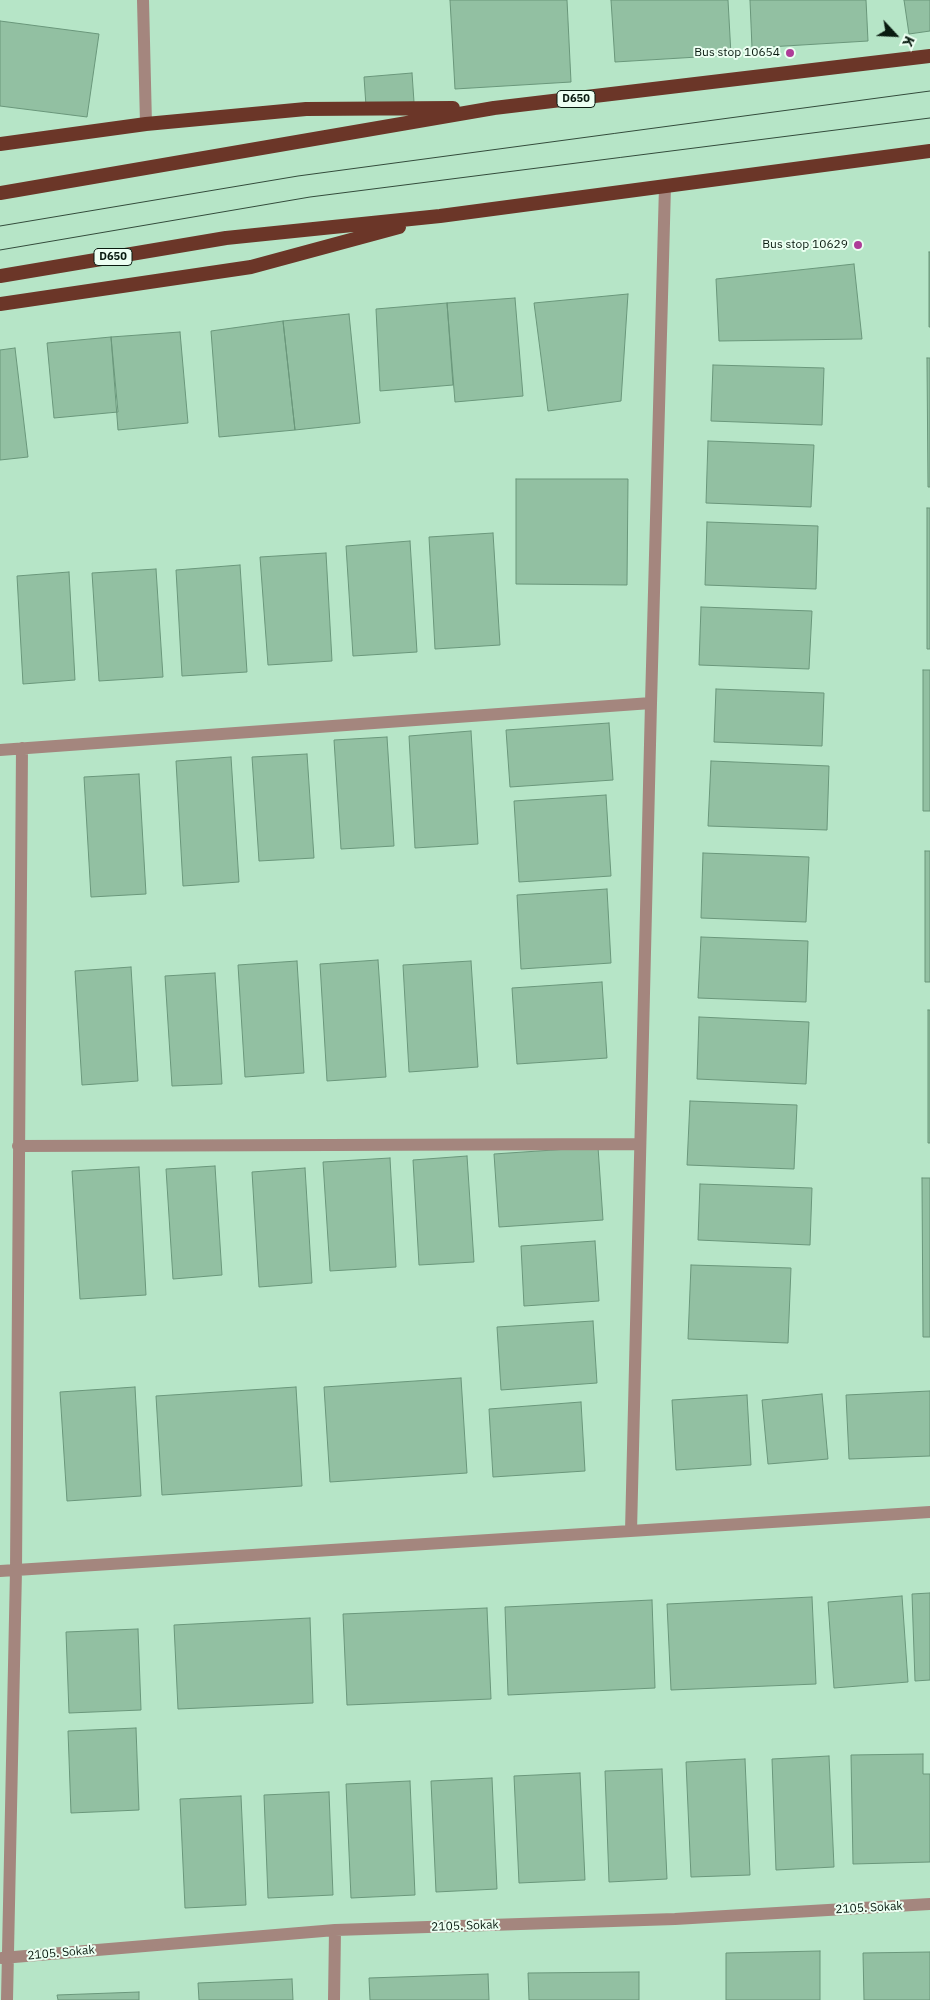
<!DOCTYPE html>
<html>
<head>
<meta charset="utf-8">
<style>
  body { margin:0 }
  #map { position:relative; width:930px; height:2000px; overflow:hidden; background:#b6e5c7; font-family:"IBM Plex Sans",sans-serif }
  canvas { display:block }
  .north { position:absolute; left:870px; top:10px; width:50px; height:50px; -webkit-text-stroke:4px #ecfff2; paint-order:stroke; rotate:115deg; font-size:14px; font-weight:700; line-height:20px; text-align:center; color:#091b10 }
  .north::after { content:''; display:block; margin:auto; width:18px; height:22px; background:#091b10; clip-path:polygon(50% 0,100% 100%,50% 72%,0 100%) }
</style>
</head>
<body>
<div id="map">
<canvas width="930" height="2000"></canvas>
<div class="north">K</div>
</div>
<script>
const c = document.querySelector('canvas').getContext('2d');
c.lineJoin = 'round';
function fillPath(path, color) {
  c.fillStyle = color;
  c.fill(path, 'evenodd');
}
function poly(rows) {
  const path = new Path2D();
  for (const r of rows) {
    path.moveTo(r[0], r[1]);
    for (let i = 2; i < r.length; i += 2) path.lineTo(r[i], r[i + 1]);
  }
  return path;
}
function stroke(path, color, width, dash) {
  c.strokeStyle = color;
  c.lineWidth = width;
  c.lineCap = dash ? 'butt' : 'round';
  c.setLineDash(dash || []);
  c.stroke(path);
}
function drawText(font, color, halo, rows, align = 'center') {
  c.font = font + ' "IBM Plex Sans",sans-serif';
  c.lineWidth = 4;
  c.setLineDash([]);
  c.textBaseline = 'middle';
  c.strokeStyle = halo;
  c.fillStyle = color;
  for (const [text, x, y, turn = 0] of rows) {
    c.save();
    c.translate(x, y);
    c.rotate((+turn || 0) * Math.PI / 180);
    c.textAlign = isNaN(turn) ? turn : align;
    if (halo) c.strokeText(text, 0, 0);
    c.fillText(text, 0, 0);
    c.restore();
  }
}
const building = poly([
  [450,0,567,0,571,82,455,89,450,0],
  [611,0,728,0,731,55,615,62,611,0],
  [750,0,866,0,868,41,752,48,750,0],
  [904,0,930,0,930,31,909,34,904,0],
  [0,21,99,34,87,117,0,106,0,21],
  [412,73,414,102,366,106,364,77,412,73],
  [929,252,930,252,930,327,929,327,929,252],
  [854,264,862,339,719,341,716,279,854,264],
  [628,294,621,401,548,411,534,303,628,294],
  [515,298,523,396,455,402,447,303,515,298],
  [447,303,453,385,380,391,376,309,447,303],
  [349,314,360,423,295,430,283,321,349,314],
  [283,321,295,430,219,437,211,331,283,321],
  [180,332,188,423,118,430,111,337,180,332],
  [111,337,118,412,54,418,47,343,111,337],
  [15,348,28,457,0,460,0,350,15,348],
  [927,358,930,358,930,487,928,487,927,358],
  [713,365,824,368,822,425,711,421,713,365],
  [708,441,814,445,811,507,706,503,708,441],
  [516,479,628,479,627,585,516,584,516,479],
  [927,508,930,508,930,649,927,649,927,508],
  [707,522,818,526,816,589,705,585,707,522],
  [493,533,500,645,435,649,429,537,493,533],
  [410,541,417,652,353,656,346,546,410,541],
  [326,553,332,661,268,665,260,557,326,553],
  [240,565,247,672,182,676,176,570,240,565],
  [156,569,163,677,99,681,92,573,156,569],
  [69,572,75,680,23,684,17,576,69,572],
  [701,607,812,611,809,669,699,665,701,607],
  [923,670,930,670,930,811,923,811,923,670],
  [716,689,824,693,822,746,714,742,716,689],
  [609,723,613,780,510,787,506,730,609,723],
  [471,731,478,844,415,848,409,736,471,731],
  [387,737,394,846,341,849,334,740,387,737],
  [307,754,314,858,259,861,252,757,307,754],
  [231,757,239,882,183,886,176,761,231,757],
  [711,761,829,766,827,830,708,826,711,761],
  [139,774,146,894,91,897,84,777,139,774],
  [606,795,611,876,519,882,514,801,606,795],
  [925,851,930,851,930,982,925,982,925,851],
  [703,853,809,857,806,922,701,918,703,853],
  [607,889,611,963,521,969,517,895,607,889],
  [701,937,808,941,806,1002,698,998,701,937],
  [378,960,386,1077,327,1081,320,964,378,960],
  [297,961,304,1073,245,1077,238,965,297,961],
  [471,961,478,1067,409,1072,403,965,471,961],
  [131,967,138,1081,82,1085,75,971,131,967],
  [215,973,222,1084,172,1086,165,976,215,973],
  [602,982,607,1058,517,1064,512,988,602,982],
  [928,1010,930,1010,930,1143,928,1143,928,1010],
  [699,1017,809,1022,806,1084,697,1079,699,1017],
  [690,1101,797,1105,794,1169,687,1165,690,1101],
  [598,1147,603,1220,499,1227,494,1154,598,1147],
  [467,1156,474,1262,419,1265,413,1160,467,1156],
  [390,1158,396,1267,330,1271,323,1162,390,1158],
  [215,1166,222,1275,173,1279,166,1169,215,1166],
  [139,1167,146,1295,80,1299,72,1171,139,1167],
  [305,1168,312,1283,259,1287,252,1172,305,1168],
  [922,1178,930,1178,930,1337,923,1337,922,1178],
  [700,1184,812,1188,810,1245,698,1240,700,1184],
  [595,1241,599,1301,524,1306,521,1246,595,1241],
  [691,1265,791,1268,788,1343,688,1339,691,1265],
  [593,1321,597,1383,501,1390,497,1327,593,1321],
  [461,1378,467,1473,330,1482,324,1387,461,1378],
  [135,1387,141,1496,67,1501,60,1392,135,1387],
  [296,1387,302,1486,162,1495,156,1396,296,1387],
  [930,1391,930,1456,849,1459,846,1395,930,1391],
  [822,1394,828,1459,768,1464,762,1400,822,1394],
  [747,1395,751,1465,676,1470,672,1400,747,1395],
  [581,1402,585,1471,493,1477,489,1409,581,1402],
  [930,1593,930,1680,915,1681,912,1594,930,1593],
  [902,1596,908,1682,834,1688,828,1602,902,1596],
  [812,1597,816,1684,671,1690,667,1604,812,1597],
  [652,1600,655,1688,508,1695,505,1607,652,1600],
  [487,1608,491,1699,347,1705,343,1614,487,1608],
  [310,1618,313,1703,178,1709,174,1625,310,1618],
  [138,1629,141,1710,69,1713,66,1632,138,1629],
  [136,1728,139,1810,71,1813,68,1731,136,1728],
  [923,1754,923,1774,930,1774,930,1862,853,1864,851,1755,923,1754],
  [829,1756,834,1867,776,1870,772,1759,829,1756],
  [745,1759,750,1875,691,1877,686,1762,745,1759],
  [662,1769,667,1879,609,1882,605,1771,662,1769],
  [580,1773,585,1880,519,1883,514,1776,580,1773],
  [492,1778,497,1889,436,1892,431,1781,492,1778],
  [410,1781,415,1895,351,1898,346,1784,410,1781],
  [329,1792,333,1895,268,1898,264,1795,329,1792],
  [241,1796,246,1905,185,1908,180,1799,241,1796],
  [820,1951,820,2000,726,2000,726,1953,820,1951],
  [930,1952,930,2000,864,2000,863,1953,930,1952],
  [639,1972,639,2000,529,2000,528,1973,639,1972],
  [488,1974,489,2000,370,2000,369,1978,488,1974],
  [292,1979,293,2000,199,2000,198,1983,292,1979],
  [139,1992,139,2000,58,2000,57,1995,139,1992]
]);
fillPath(building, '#92c0a2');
stroke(building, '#6a977b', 1);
stroke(poly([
  [0,750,651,703],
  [18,1146,640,1144],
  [631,1531,651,703,665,186],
  [0,1571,930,1512],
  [2,1958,335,1930,675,1919,930,1904],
  [7,2000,16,1570,22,748],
  [334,2000,335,1930]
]), '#a4867e', 12);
stroke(poly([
  [143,0,146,124]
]), '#a4867e', 12);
stroke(poly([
  [0,144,146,124,306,109,453,108],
  [0,193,494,108,930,56],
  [0,276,226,238,440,216,930,151],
  [0,304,251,267,399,227]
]), '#6b3628', 14);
stroke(poly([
  [0,226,298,176,930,91],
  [0,250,310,197,930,118]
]), '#334c3c', 1);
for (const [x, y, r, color] of [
  [790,53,5,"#ae3d98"],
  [858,245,5,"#ae3d98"]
]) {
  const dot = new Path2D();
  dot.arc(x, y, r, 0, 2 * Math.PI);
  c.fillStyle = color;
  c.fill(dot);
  stroke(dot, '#ecfff2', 2);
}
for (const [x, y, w] of [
  [576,99,38],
  [113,257,38]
]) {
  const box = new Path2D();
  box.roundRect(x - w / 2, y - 8.5, w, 17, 4);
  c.fillStyle = '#ecfff2';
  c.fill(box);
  stroke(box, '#091b10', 1);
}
drawText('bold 11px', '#091b10', null, [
  ["D650",576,99],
  ["D650",113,257]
]);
drawText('12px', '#091b10', '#ecfff2', [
  ["Bus stop 10654",780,53],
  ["Bus stop 10629",848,245]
], 'right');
drawText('12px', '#091b10', '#ecfff2', [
  ["2105. Sokak",869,1908,-3],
  ["2105. Sokak",465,1926,-2],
  ["2105. Sokak",61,1953,-5]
]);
</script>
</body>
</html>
